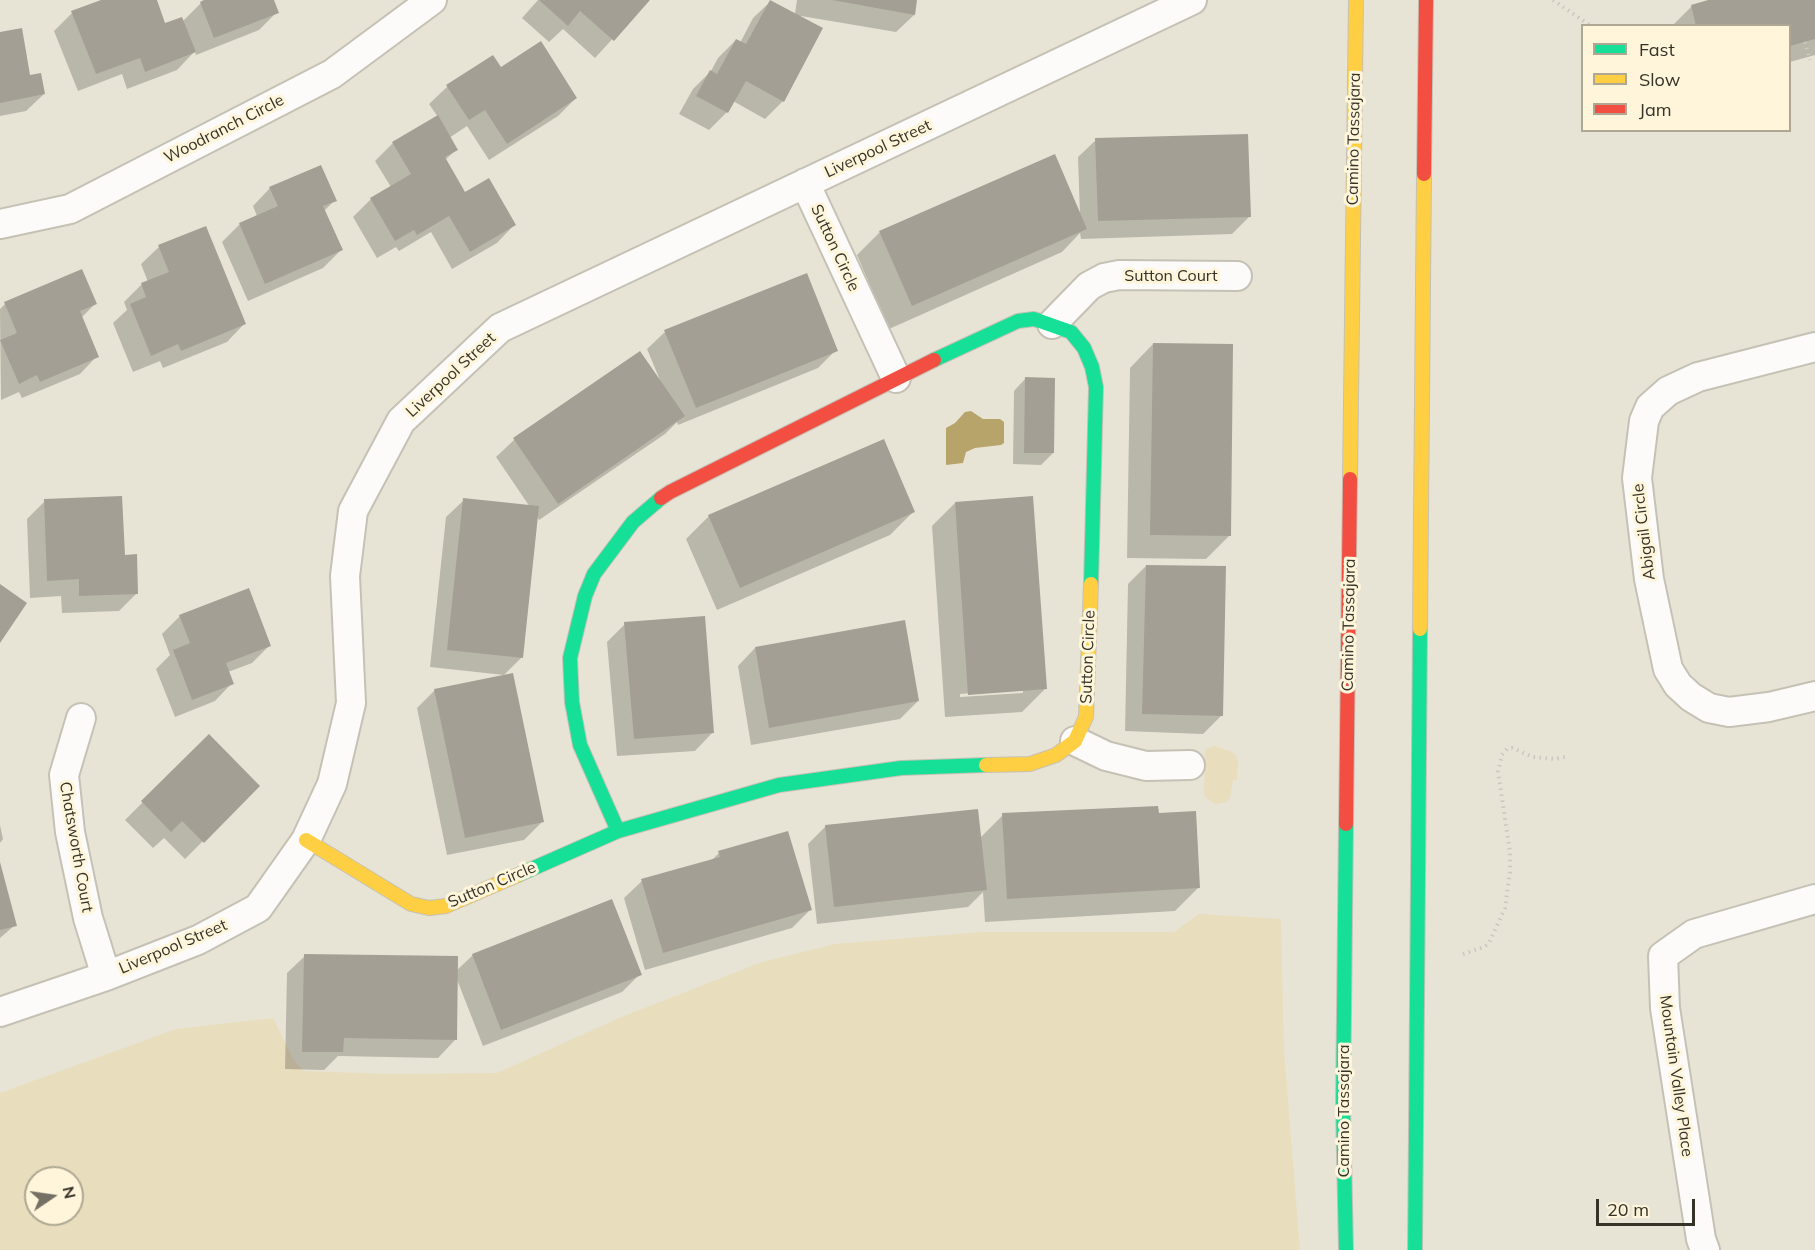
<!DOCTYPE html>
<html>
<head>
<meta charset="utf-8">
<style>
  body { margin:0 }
  #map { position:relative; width:1815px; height:1250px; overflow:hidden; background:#e8e4d5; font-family:Mulish,sans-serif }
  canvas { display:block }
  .legend { position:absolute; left:1581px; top:24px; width:210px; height:108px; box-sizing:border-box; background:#fef5da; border:2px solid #aea793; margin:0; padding:8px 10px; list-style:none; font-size:18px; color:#353228 }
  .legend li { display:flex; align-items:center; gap:12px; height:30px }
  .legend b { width:30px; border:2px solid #aea793 }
  .north { position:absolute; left:24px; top:1166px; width:60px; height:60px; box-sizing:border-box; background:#fef5da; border:2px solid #aea793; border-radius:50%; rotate:77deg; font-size:16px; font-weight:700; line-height:24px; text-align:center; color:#353228 }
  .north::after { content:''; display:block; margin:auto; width:21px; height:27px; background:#747065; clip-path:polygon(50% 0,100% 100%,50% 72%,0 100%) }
  .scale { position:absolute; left:1596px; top:1199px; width:99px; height:27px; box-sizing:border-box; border:3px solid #353228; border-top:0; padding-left:8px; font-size:18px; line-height:21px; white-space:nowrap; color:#353228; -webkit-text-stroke:4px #fef5da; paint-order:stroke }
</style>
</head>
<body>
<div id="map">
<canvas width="1815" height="1250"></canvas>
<ul class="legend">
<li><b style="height:8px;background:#16e098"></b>Fast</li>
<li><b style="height:8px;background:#ffcf43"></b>Slow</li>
<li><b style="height:8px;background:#f24e42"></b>Jam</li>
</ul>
<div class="north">N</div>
<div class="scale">20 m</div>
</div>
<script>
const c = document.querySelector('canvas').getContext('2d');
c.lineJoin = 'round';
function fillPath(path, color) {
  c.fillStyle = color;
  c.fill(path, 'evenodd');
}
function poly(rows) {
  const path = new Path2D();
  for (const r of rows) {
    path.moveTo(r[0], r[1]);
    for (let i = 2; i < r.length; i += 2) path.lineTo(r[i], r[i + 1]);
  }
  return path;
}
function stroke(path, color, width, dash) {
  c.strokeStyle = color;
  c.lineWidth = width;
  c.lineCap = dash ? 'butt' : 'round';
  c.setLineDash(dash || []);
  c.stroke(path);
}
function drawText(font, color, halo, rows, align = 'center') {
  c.font = font + ' Mulish,sans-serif';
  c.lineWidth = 6;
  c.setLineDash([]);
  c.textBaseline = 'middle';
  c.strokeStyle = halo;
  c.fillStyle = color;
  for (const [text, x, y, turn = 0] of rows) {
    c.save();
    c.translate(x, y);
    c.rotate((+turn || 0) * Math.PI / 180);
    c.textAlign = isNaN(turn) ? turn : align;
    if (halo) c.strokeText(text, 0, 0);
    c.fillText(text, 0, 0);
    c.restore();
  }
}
fillPath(poly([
  [1215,746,1232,752,1236,755,1238,761,1237,780,1233,780,1230,798,1226,802,1216,804,1207,799,1204,794,1205,749],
  [1199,914,1281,919,1284,1051,1300,1250,0,1250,0,1093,176,1029,273,1018,293,1059,304,1071,388,1074,497,1073,619,1018,762,962,835,944,982,932,1174,932],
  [36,1178,72,1178,72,1214,36,1214]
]), '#e8ddbd');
fillPath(poly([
  [971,411,983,419,1000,419,1004,422,1004,443,1001,445,975,448,966,452,963,463,946,465,946,428,955,423,965,412]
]), '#b6a46b');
fillPath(poly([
  [105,0,155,0,165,25,183,21,201,3,207,0,272,0,277,12,259,30,196,55,195,51,177,70,127,89,122,74,78,91,54,31,72,13],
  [538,0,648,0,595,58,563,29,549,42,522,18],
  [797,0,916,0,914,15,896,32,801,16,783,101,765,119,733,101,727,112,709,130,679,114,693,89,711,71,718,58,736,40,740,43,753,18,771,1,795,14],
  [1714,0,1815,0,1815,55,1790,62,1790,26,1672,26,1692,6],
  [0,34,29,77,44,94,26,111,0,116],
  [492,57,500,69,576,98,558,116,489,160,467,126,449,138,456,150,445,160,464,194,514,225,497,243,452,269,431,232,399,251,396,247,377,258,353,217,371,199,391,187,375,161,393,143,438,117,429,104,447,87],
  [1096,140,1250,216,1232,234,1081,239,1080,233,1062,252,889,329,857,255,880,232,1080,215,1078,157],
  [270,188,335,200,324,211,341,250,323,268,248,301,222,242,240,224,257,216,253,206],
  [159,247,244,324,227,342,163,368,160,361,133,372,113,323,127,310,124,302,141,285,148,282,141,264],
  [5,304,95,304,81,318,97,356,80,374,22,398,19,392,1,400,0,309],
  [665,332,836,350,818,368,678,425,677,422,665,434,539,520,537,516,522,657,504,675,430,667,446,517,464,500,530,507,496,457,514,440,639,353,660,380,647,349],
  [1153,344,1229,536,1206,559,1127,558,1130,368],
  [1025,379,1053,453,1041,465,1013,464,1014,391],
  [45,501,123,556,137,593,119,611,62,613,61,596,30,598,27,519],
  [955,503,1045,689,1022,712,945,717,932,526],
  [1023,689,1023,693,960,697,960,694],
  [913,512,890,535,717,610,686,539,709,516],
  [1146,566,1221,716,1203,734,1125,731,1128,584],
  [180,616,270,645,252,663,228,672,232,683,215,701,175,717,156,669,170,655,162,634],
  [625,624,712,733,695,751,617,756,607,642],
  [755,648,918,701,900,719,751,745,738,666],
  [435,690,542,822,524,840,447,855,417,708],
  [209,736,258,786,185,859,164,838,153,848,125,820],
  [1157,814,1199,887,1175,911,985,922,983,892,968,907,817,924,808,844,826,826,980,838,1003,815],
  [0,825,3,839,0,843],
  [719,853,810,910,792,928,645,970,624,898,642,881,711,861],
  [0,866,15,925,0,938],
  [473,955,640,974,622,992,483,1046,456,977,455,1040,438,1058,338,1056,324,1070,285,1069,287,973,305,956,456,971]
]), '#0003');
fillPath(poly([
  [101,0,157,0,165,23,182,17,196,52,145,72,140,58,96,74,71,11],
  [204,0,274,0,279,13,214,38,200,2],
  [539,0,650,0,614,41,580,11,568,26],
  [770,0,823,28,784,102,746,81,728,113,696,96,710,70,717,74,736,39,746,44],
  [832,0,917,0,915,15],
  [1708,0,1815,0,1815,39,1790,46,1790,26,1696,26,1691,5],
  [22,28,30,75,41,73,45,94,0,103,0,32],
  [541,41,577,98,507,144,485,110,469,120,446,85,493,55,501,67],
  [438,115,458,150,445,157,465,192,489,178,516,225,470,252,449,216,417,235,414,230,395,241,370,198,411,174,392,142],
  [1248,134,1251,217,1098,221,1095,138],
  [1055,154,1087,229,912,306,879,231],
  [321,165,337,201,323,206,343,250,265,284,239,223,278,206,269,187],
  [206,226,246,324,181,351,178,344,151,356,130,304,146,297,141,283,169,272,158,245],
  [82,269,97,304,80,311,99,357,40,382,37,375,19,384,0,340,17,333,4,302],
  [807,273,838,351,696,408,664,330],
  [1153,343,1233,344,1231,536,1150,535],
  [640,351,685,416,558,504,513,438],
  [1025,377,1055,378,1054,453,1024,453],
  [884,439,915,512,740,588,708,515],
  [122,496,125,555,137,554,138,594,79,596,79,579,47,581,44,499],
  [1033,496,1047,689,968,695,955,502],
  [463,498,539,506,523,658,447,650],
  [1146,565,1226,566,1223,716,1142,714],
  [0,584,27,603,0,643],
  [249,588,271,646,226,663,234,684,192,700,173,650,190,643,179,615],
  [705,616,714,733,634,739,624,622],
  [905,620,919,701,769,728,755,647],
  [513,673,544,822,465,838,434,689],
  [209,734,260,786,204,843,182,821,171,832,141,801],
  [1158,806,1159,813,1196,811,1200,888,1007,899,1002,813],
  [978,809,987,890,834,907,825,825],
  [788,831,812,910,663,953,641,879,720,857,718,851],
  [0,862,17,926,0,930],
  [612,899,642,975,501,1030,472,954],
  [304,954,458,956,457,1040,344,1038,343,1052,302,1052]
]), '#a39f94');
const street = poly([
  [805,183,896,378],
  [0,224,70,209,332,74,432,0],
  [1052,324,1089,286,1104,278,1119,275,1237,276],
  [1815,347,1698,377,1668,391,1650,407,1644,421,1637,478,1649,579,1668,669,1678,685,1691,697,1709,708,1729,712,1769,707,1815,696],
  [81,718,64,775,70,832,88,918,106,976],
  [1075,741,1106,756,1146,766,1190,765],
  [0,1012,106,976,198,940,258,908,306,840,332,784,351,703,345,576,353,511,401,421,500,328,1192,0],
  [1705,1250,1701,1239,1665,1008,1663,956,1694,934,1815,899]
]);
const fast = poly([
  [934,360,1018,321,1034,319,1071,332,1084,348,1092,367,1096,387,1091,584],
  [618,831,580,745,572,702,570,658,585,596,594,574,633,522,661,498],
  [518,875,618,831,779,785,901,768,986,765],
  [1346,1250,1343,1106,1346,824],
  [1415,1250,1420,629]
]);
const slow = poly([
  [1350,479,1356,0],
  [1420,629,1424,174],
  [986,765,1030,764,1056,755,1075,741,1086,717,1091,584],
  [306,840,411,904,429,908,446,906,518,875]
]);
const jam = poly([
  [1424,174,1426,0],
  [661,498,670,492,934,360],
  [1346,824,1350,479]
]);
stroke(street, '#c5c1b5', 32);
stroke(fast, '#c5c1b5', 16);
stroke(slow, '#c5c1b5', 16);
stroke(jam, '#c5c1b5', 16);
stroke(poly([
  [1553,0,1591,26],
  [1805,42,1810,60],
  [1463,954,1484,947,1489,943,1505,908,1510,872,1510,852,1498,772,1502,755,1507,749,1512,748,1533,757,1555,759,1569,756]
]), '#c8c7c2', 4, [1.5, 4.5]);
stroke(street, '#fcfbf9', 28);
stroke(fast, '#16e098', 14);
stroke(slow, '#ffcf43', 14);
stroke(jam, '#f24e42', 14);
drawText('16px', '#353228', '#fef5da', [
  ["Woodranch Circle",224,129,-27],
  ["Camino Tassajara",1354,139,-89],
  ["Liverpool Street",878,149,-25],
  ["Sutton Circle",835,248,65],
  ["Sutton Court",1171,276],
  ["Liverpool Street",451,375,-43],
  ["Abigail Circle",1644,532,-97],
  ["Camino Tassajara",1349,625,-89],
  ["Sutton Circle",1088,657,-88],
  ["Chatsworth Court",76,847,80],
  ["Sutton Circle",492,885,-23],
  ["Liverpool Street",173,947,-23],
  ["Mountain Valley Place",1676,1076,82],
  ["Camino Tassajara",1344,1111,-90]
]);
</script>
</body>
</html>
